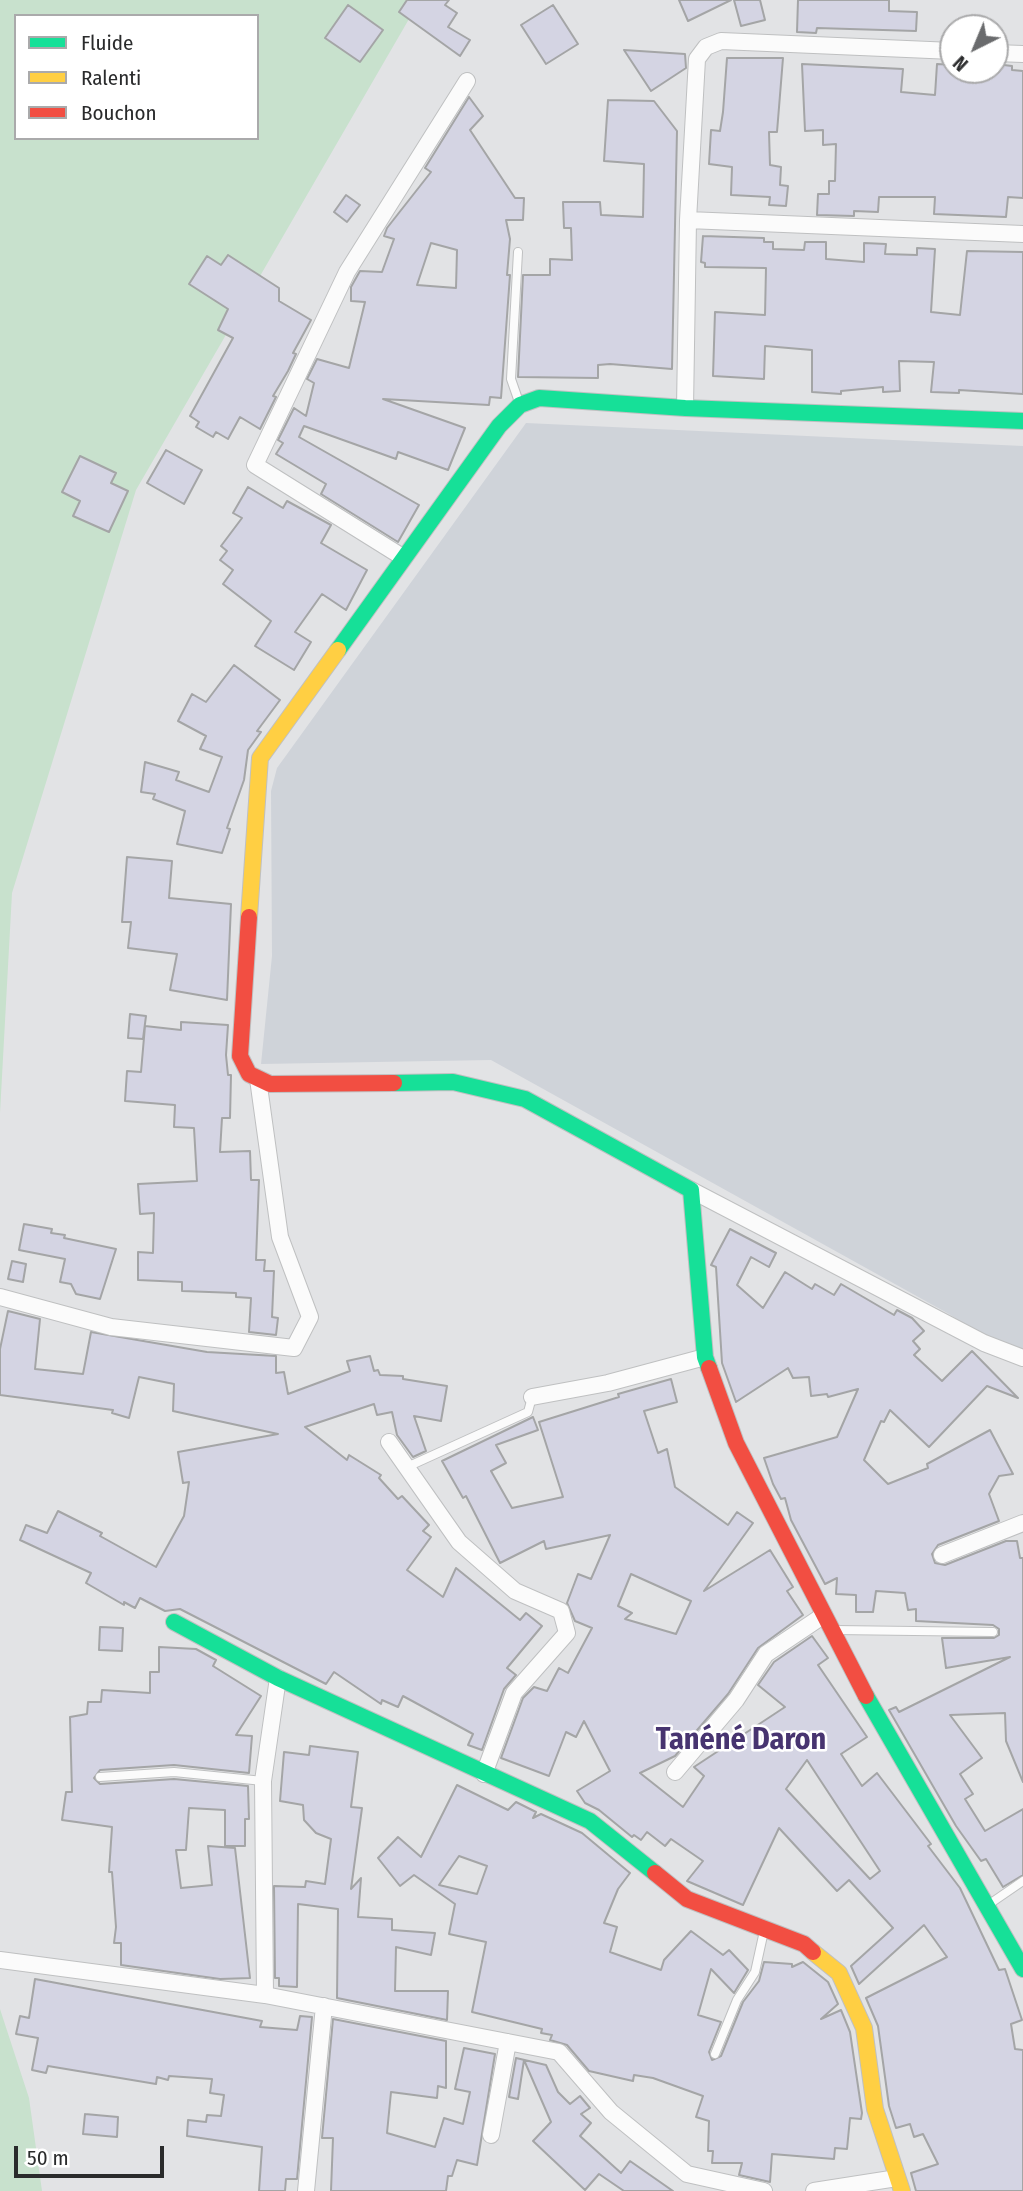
<!DOCTYPE html>
<html>
<head>
<meta charset="utf-8">
<style>
  body { margin:0 }
  #map { position:relative; width:1023px; height:2191px; overflow:hidden; background:#e2e3e5; font-family:"Fira Sans Condensed",sans-serif }
  canvas { display:block }
  .legend { position:absolute; left:14px; top:14px; width:245px; height:126px; box-sizing:border-box; background:#fff; border:2px solid #aaaaab; margin:0; padding:9px 12px; list-style:none; font-size:21px; color:#2a2b2c }
  .legend li { display:flex; align-items:center; gap:14px; height:35px }
  .legend b { width:35px; border:2px solid #aaaaab }
  .north { position:absolute; left:939px; top:14px; width:70px; height:70px; box-sizing:border-box; background:#fff; border:2px solid #aaaaab; border-radius:50%; rotate:223deg; font-size:19px; font-weight:700; line-height:28px; text-align:center; color:#2a2b2c }
  .north::after { content:''; display:block; margin:auto; width:24px; height:32px; background:#6a6b6d; clip-path:polygon(50% 0,100% 100%,50% 72%,0 100%) }
  .scale { position:absolute; left:14px; top:2146px; width:150px; height:32px; box-sizing:border-box; border:4px solid #2a2b2c; border-top:0; padding-left:9px; font-size:21px; line-height:24px; white-space:nowrap; color:#2a2b2c; -webkit-text-stroke:5px #fff; paint-order:stroke }
</style>
</head>
<body>
<div id="map">
<canvas width="1023" height="2191"></canvas>
<ul class="legend">
<li><b style="height:9px;background:#16e098"></b>Fluide</li>
<li><b style="height:9px;background:#ffcf43"></b>Ralenti</li>
<li><b style="height:9px;background:#f24e42"></b>Bouchon</li>
</ul>
<div class="north">N</div>
<div class="scale">50 m</div>
</div>
<script>
const c = document.querySelector('canvas').getContext('2d');
c.lineJoin = 'round';
function fillPath(path, color) {
  c.fillStyle = color;
  c.fill(path, 'evenodd');
}
function poly(rows) {
  const path = new Path2D();
  for (const r of rows) {
    path.moveTo(r[0], r[1]);
    for (let i = 2; i < r.length; i += 2) path.lineTo(r[i], r[i + 1]);
  }
  return path;
}
function stroke(path, color, width, dash) {
  c.strokeStyle = color;
  c.lineWidth = width;
  c.lineCap = dash ? 'butt' : 'round';
  c.setLineDash(dash || []);
  c.stroke(path);
}
function drawText(font, color, halo, rows, align = 'center') {
  c.font = font + ' "Fira Sans Condensed",sans-serif';
  c.lineWidth = 5;
  c.setLineDash([]);
  c.textBaseline = 'middle';
  c.strokeStyle = halo;
  c.fillStyle = color;
  for (const [text, x, y, turn = 0] of rows) {
    c.save();
    c.translate(x, y);
    c.rotate((+turn || 0) * Math.PI / 180);
    c.textAlign = isNaN(turn) ? turn : align;
    if (halo) c.strokeText(text, 0, 0);
    c.fillText(text, 0, 0);
    c.restore();
  }
}
fillPath(poly([
  [526,423,1023,446,1023,1352,981,1335,949,1314,491,1060,261,1064,272,956,271,791,277,768]
]), '#cfd3d9');
fillPath(poly([
  [0,0,420,0,136,490,12,893,0,1113],
  [16,16,257,16,257,138,16,138],
  [0,2009,29,2098,42,2191,0,2191]
]), '#c8e1cd');
const building = poly([
  [407,0,449,0,445,5,457,13,448,27,470,40,460,56,399,12,407,0],
  [679,0,731,0,688,21,679,0],
  [734,0,760,0,765,20,741,26,734,0],
  [798,0,889,0,889,11,917,12,916,31,817,28,816,33,797,32,798,0],
  [348,5,383,30,360,62,325,38,348,5],
  [553,5,578,44,546,64,521,25,553,5],
  [624,50,685,54,686,68,651,91,624,50],
  [727,58,783,58,777,132,769,132,770,165,781,167,780,185,788,186,786,206,769,205,770,197,731,195,732,167,709,164,711,130,720,131,723,112,727,58],
  [802,64,903,69,901,92,935,95,937,64,953,65,953,73,990,75,995,64,1012,66,1012,70,1023,71,1023,198,1008,197,1006,217,934,214,935,197,879,197,878,212,854,211,854,216,817,215,818,194,829,194,829,181,835,181,836,144,823,145,823,130,805,131,802,64],
  [469,97,483,116,470,130,515,198,524,198,523,220,506,220,510,239,507,275,510,275,501,398,490,397,489,405,383,399,465,428,448,470,398,452,396,459,304,426,299,437,419,505,398,542,321,494,326,484,276,454,283,443,278,440,294,408,306,416,314,383,307,379,317,359,349,368,365,302,351,301,351,287,360,271,382,272,394,239,384,236,387,228,431,172,425,168,469,97],
  [431,243,457,250,456,288,417,285,431,243],
  [608,100,654,101,677,131,672,369,610,364,598,365,598,378,518,377,523,275,550,275,550,259,572,260,571,228,564,228,563,202,600,202,601,215,643,217,644,164,604,161,608,100],
  [346,195,360,205,347,222,334,212,346,195],
  [703,236,764,238,764,242,773,242,773,249,804,250,805,242,826,242,826,259,864,262,864,243,886,244,885,254,917,255,917,248,935,249,931,312,960,315,967,251,1023,252,1023,394,959,390,959,393,931,392,934,362,899,361,900,391,883,392,883,387,841,391,841,394,812,392,812,350,765,346,764,379,713,376,715,312,765,315,766,268,705,267,705,263,701,262,703,236],
  [228,255,279,288,279,301,311,320,293,353,296,354,288,371,273,396,276,397,260,429,240,417,228,439,216,432,213,437,196,427,199,422,190,416,233,338,218,330,228,309,189,284,207,256,221,265,228,255],
  [166,450,202,470,184,504,147,483,166,450],
  [80,456,116,473,111,483,128,491,109,532,73,516,80,501,62,492,80,456],
  [248,487,283,508,287,501,331,525,321,543,367,570,346,610,322,594,295,632,311,642,294,670,255,646,271,621,223,584,233,570,220,560,227,551,221,546,242,518,233,513,248,487],
  [234,665,280,700,257,731,261,732,248,750,244,780,227,828,230,829,222,853,177,844,185,811,153,799,155,794,141,792,145,762,179,772,176,780,209,792,222,757,200,749,206,736,178,721,192,694,206,702,234,665],
  [127,857,172,861,169,898,231,904,227,1000,170,990,177,954,128,948,131,922,122,922,127,857],
  [130,1014,146,1016,143,1039,128,1038,130,1014],
  [181,1022,228,1025,226,1055,228,1075,231,1075,230,1118,222,1118,220,1152,250,1151,251,1180,259,1180,256,1260,265,1260,264,1271,274,1271,272,1317,278,1318,276,1335,249,1332,251,1298,236,1297,236,1293,182,1291,182,1282,138,1280,138,1252,153,1253,154,1213,140,1214,138,1184,197,1181,194,1128,174,1127,175,1105,125,1101,127,1071,141,1072,145,1026,181,1030,181,1022],
  [24,1224,52,1229,51,1233,65,1235,64,1238,116,1249,100,1299,76,1294,71,1284,60,1282,65,1259,19,1250,24,1224],
  [730,1229,776,1253,769,1267,751,1257,737,1285,763,1308,785,1272,812,1289,815,1284,834,1295,841,1284,894,1315,897,1310,912,1318,924,1331,913,1341,920,1349,914,1355,942,1381,972,1351,1018,1398,987,1386,929,1447,890,1410,884,1422,881,1421,864,1460,888,1484,928,1468,927,1464,990,1430,1013,1474,999,1476,989,1494,999,1521,938,1545,932,1554,935,1563,945,1565,1006,1541,1017,1541,1020,1558,1023,1558,1023,1782,1006,1741,1005,1713,950,1715,982,1758,960,1774,973,1794,965,1799,985,1831,1023,1809,1023,1875,1003,1887,986,1859,981,1861,956,1826,889,1710,896,1707,899,1712,1010,1657,946,1668,942,1638,994,1638,999,1635,999,1629,993,1625,916,1621,916,1609,908,1610,905,1593,876,1591,873,1612,856,1612,856,1595,836,1594,837,1578,825,1584,791,1520,785,1498,781,1499,773,1484,764,1458,837,1437,858,1389,828,1397,827,1394,811,1396,809,1377,793,1378,788,1368,736,1402,722,1363,716,1267,711,1265,730,1229],
  [12,1261,26,1264,23,1282,8,1279,12,1261],
  [8,1311,40,1319,35,1369,83,1374,91,1332,207,1352,276,1356,276,1373,284,1372,288,1394,350,1371,347,1361,370,1356,374,1371,378,1370,380,1375,403,1376,403,1379,447,1386,441,1421,414,1416,426,1451,413,1457,397,1435,392,1412,377,1415,374,1404,305,1427,347,1460,349,1455,381,1475,379,1478,398,1499,402,1496,429,1525,423,1531,431,1537,407,1570,443,1597,456,1568,520,1620,526,1613,542,1626,507,1668,516,1675,504,1689,482,1750,468,1745,473,1734,403,1696,398,1707,382,1700,381,1704,334,1672,326,1684,180,1609,165,1611,140,1598,135,1608,124,1602,124,1605,86,1583,91,1573,20,1540,26,1525,47,1533,58,1511,102,1533,100,1536,156,1567,184,1516,189,1482,183,1483,178,1452,278,1434,173,1411,174,1384,139,1377,129,1418,112,1413,113,1410,0,1395,0,1349,8,1311],
  [671,1379,677,1402,644,1411,658,1453,667,1449,675,1487,728,1525,737,1512,753,1523,704,1591,770,1550,793,1587,787,1591,803,1615,758,1648,728,1694,675,1756,640,1773,683,1807,704,1776,694,1767,785,1707,758,1685,774,1662,812,1636,828,1658,818,1665,867,1737,841,1754,862,1786,877,1773,931,1844,928,1846,960,1888,999,1970,1005,1969,1022,2020,1011,2024,1015,2049,1023,2050,1023,2191,916,2191,911,2173,938,2164,923,2134,914,2137,910,2124,896,2128,889,2106,878,2026,866,1998,947,1957,924,1925,859,1984,851,1966,893,1928,849,1880,837,1891,779,1828,743,1905,687,1881,703,1861,671,1839,665,1846,647,1832,641,1840,634,1835,632,1837,599,1810,585,1803,577,1791,610,1771,584,1721,576,1737,566,1732,549,1776,501,1758,523,1698,534,1687,547,1691,559,1668,568,1673,592,1628,575,1621,567,1603,578,1574,591,1579,610,1535,546,1549,544,1541,500,1563,466,1496,463,1498,442,1461,533,1417,538,1430,496,1445,506,1463,491,1471,512,1508,563,1497,539,1422,619,1397,618,1394,671,1379],
  [631,1574,691,1601,676,1634,625,1619,632,1613,618,1606,631,1574],
  [807,1760,880,1871,870,1879,786,1789,807,1760],
  [100,1627,123,1628,122,1651,99,1650,100,1627],
  [159,1647,196,1649,216,1660,213,1666,261,1696,236,1735,252,1736,249,1773,174,1765,100,1770,94,1778,100,1784,174,1779,248,1786,249,1819,245,1819,245,1846,225,1846,225,1810,189,1808,186,1850,176,1850,181,1888,212,1885,208,1846,235,1848,250,1978,220,1979,121,1965,121,1943,114,1943,116,1927,112,1872,109,1872,112,1827,62,1820,66,1792,72,1792,70,1717,87,1714,88,1702,101,1702,102,1690,150,1693,150,1672,159,1672,159,1647],
  [310,1746,358,1752,351,1807,362,1808,351,1889,361,1878,358,1917,392,1919,392,1930,435,1933,431,1955,396,1947,395,1991,448,1991,447,2020,337,1998,338,1909,298,1904,297,1987,279,1986,279,1978,275,1978,274,1886,305,1887,306,1881,325,1884,331,1839,316,1833,304,1820,303,1805,280,1801,284,1752,309,1755,310,1746],
  [457,1785,508,1810,516,1802,536,1812,533,1818,541,1814,582,1833,630,1873,618,1889,604,1923,617,1927,610,1952,661,1970,664,1960,691,1931,723,1955,729,1950,748,1970,734,1993,711,1969,698,2015,721,2022,709,2052,712,2060,721,2056,743,2002,759,1981,764,1962,792,1964,792,1967,803,1962,828,1982,838,2004,821,2019,841,2010,850,2032,862,2113,861,2119,850,2118,847,2149,835,2148,834,2159,772,2154,770,2182,739,2175,742,2163,712,2163,713,2151,708,2151,709,2121,696,2117,703,2096,653,2078,634,2075,633,2081,589,2071,567,2045,550,2040,552,2035,541,2033,542,2029,472,2012,486,1942,449,1934,455,1904,414,1875,400,1886,378,1858,398,1837,421,1857,457,1785],
  [459,1856,487,1866,477,1894,439,1885,459,1856],
  [35,1979,262,2021,260,2027,297,2030,300,2016,312,2017,297,2179,286,2179,285,2191,259,2191,262,2147,187,2136,188,2120,206,2122,207,2115,221,2116,224,2095,210,2093,212,2079,169,2076,168,2080,157,2077,156,2084,48,2066,46,2073,32,2070,38,2038,16,2034,20,2016,29,2018,35,1979],
  [333,2019,446,2041,446,2088,438,2086,437,2098,391,2092,387,2133,435,2147,444,2118,463,2124,470,2092,455,2089,464,2048,495,2054,477,2165,457,2160,452,2176,448,2176,446,2191,331,2191,333,2138,322,2138,333,2019],
  [516,2058,546,2065,558,2092,570,2104,580,2096,590,2108,581,2114,591,2123,580,2136,621,2173,630,2161,673,2191,624,2191,599,2174,585,2190,533,2141,551,2122,524,2060,518,2099,509,2097,516,2058],
  [85,2114,118,2117,117,2137,83,2134,85,2114]
]);
fillPath(building, '#d4d4e3');
stroke(building, '#a4a5a6', 2);
const lane = poly([
  [518,252,511,379,519,402],
  [407,1467,528,1412,532,1397],
  [835,1630,993,1632],
  [100,1777,174,1772,263,1781],
  [988,1905,1023,1881],
  [715,2054,737,2000,755,1972,764,1931]
]);
const street = poly([
  [995,53,1023,54],
  [688,220,1023,234],
  [685,408,688,220,697,59,706,47,721,41,953,51],
  [404,558,255,465,347,272,467,81],
  [691,1190,984,1343,1023,1358],
  [0,1297,111,1327,294,1348,310,1317,280,1237,258,1079],
  [532,1397,608,1383,705,1357],
  [389,1442,459,1542,515,1591,561,1611,567,1633,514,1693,484,1774],
  [942,1555,1023,1523],
  [675,1772,736,1700,766,1654,824,1615],
  [0,1960,265,1995,559,2052,611,2112,687,2174,764,2191],
  [265,1995,263,1781,278,1678],
  [491,2135,508,2042],
  [306,2191,324,2006],
  [814,2191,897,2178]
]);
const fast = poly([
  [338,650,499,426,520,405,539,398,685,408,1023,421],
  [394,1083,453,1082,525,1099,691,1190,705,1357,709,1368],
  [174,1622,278,1678,590,1821,655,1873],
  [866,1696,1023,1969]
]);
const slow = poly([
  [249,917,260,758,338,650],
  [813,1952,839,1973,864,2028,875,2109,902,2191]
]);
const jam = poly([
  [249,917,240,1056,249,1074,270,1084,394,1083],
  [709,1368,736,1443,866,1696],
  [655,1873,687,1899,804,1944,813,1952]
]);
stroke(lane, '#bfc0c1', 10);
stroke(street, '#bfc0c1', 18);
stroke(fast, '#bfc0c1', 18);
stroke(slow, '#bfc0c1', 18);
stroke(jam, '#bfc0c1', 18);
stroke(lane, '#fbfbfb', 8);
stroke(street, '#fbfbfb', 16);
stroke(fast, '#16e098', 16);
stroke(slow, '#ffcf43', 16);
stroke(jam, '#f24e42', 16);
drawText('bold 30px', '#473470', '#fff', [
  ["Tanéné Daron",741,1741]
]);
</script>
</body>
</html>
